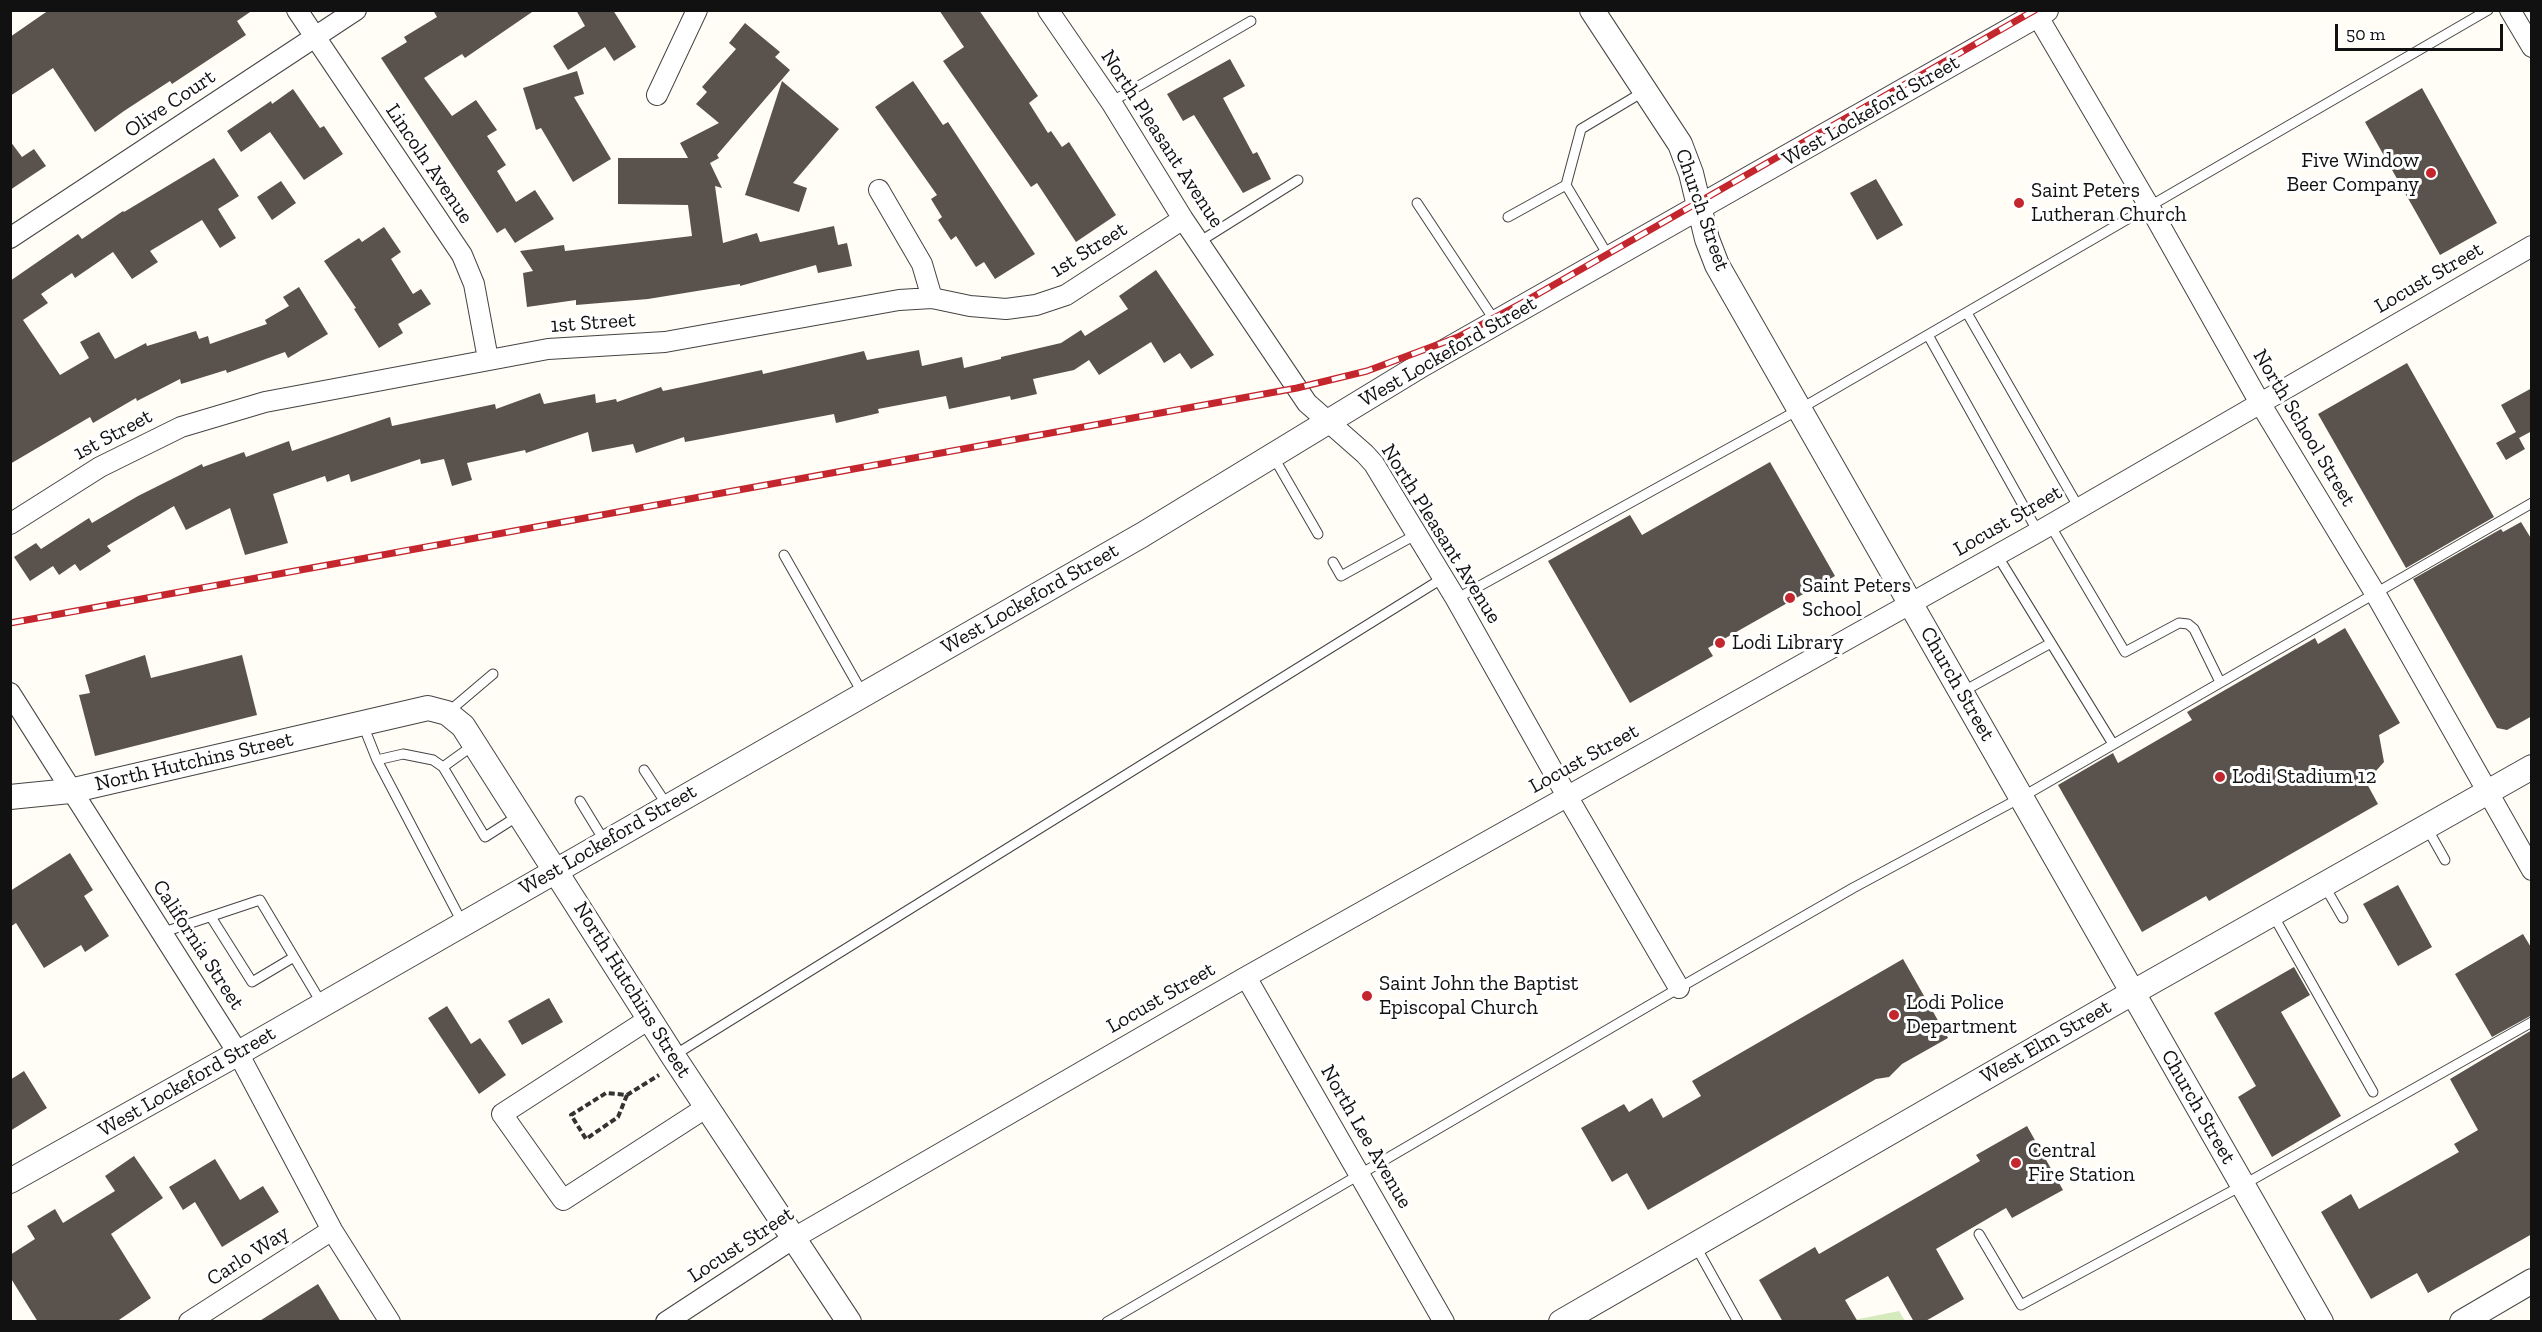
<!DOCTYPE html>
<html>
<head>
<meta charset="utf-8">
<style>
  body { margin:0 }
  #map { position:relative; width:2542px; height:1332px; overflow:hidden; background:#fffdf5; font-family:"Zilla Slab",serif }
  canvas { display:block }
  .frame { position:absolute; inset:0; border:12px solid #111; pointer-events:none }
  .scale { position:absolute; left:2335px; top:24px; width:168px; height:27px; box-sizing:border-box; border:3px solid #111; border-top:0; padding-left:8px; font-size:18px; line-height:21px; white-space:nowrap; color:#111; -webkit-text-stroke:4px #fff; paint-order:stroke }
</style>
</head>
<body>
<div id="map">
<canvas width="2542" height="1332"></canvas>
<div class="frame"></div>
<div class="scale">50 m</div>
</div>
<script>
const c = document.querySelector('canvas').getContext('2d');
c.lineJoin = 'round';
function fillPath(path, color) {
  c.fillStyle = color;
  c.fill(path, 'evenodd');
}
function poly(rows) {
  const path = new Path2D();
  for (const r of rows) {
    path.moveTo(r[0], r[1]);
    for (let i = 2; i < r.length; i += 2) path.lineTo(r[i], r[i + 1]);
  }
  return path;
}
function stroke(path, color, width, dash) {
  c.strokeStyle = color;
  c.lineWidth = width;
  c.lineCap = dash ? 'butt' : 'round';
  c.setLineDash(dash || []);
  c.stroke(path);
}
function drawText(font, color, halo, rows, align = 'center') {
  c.font = font + ' "Zilla Slab",serif';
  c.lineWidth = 6;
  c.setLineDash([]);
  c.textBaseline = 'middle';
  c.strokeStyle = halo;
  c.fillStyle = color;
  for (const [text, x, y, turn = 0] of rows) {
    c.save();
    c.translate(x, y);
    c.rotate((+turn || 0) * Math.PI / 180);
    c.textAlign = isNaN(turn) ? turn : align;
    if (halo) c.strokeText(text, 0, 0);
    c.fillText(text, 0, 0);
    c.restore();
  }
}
fillPath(poly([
  [1899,1311,1905,1321,1852,1322,1854,1320]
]), '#d5ebbd');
fillPath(poly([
  [49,10,253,10,237,21,246,35,172,84,170,81,124,111,95,132,53,68,10,96,10,37],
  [433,10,535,10,465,58,462,54,424,78,452,116,476,100,497,130,487,136,506,165,497,171,516,202,535,190,554,219,515,243,505,228,497,233,381,58,407,42,404,37,437,17],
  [576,10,613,10,636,47,614,61,605,47,568,70,553,46,585,26],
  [939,10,979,10,1038,96,1029,103,1048,133,1051,131,1062,147,1069,142,1116,215,1076,242,1037,183,1031,187,943,61,964,47],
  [745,23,780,52,775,57,790,70,717,155,719,158,710,163,722,188,715,186,723,243,757,233,760,242,834,226,838,245,847,243,852,266,818,273,816,265,740,286,740,284,648,299,576,305,576,300,527,307,523,273,533,271,520,251,564,245,565,251,692,236,688,205,618,204,618,158,688,158,680,143,719,123,696,104,707,92,702,87,736,49,729,43],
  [1230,59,1245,86,1223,98,1253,154,1257,152,1271,179,1243,193,1194,115,1183,121,1167,94],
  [577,71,584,94,574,97,611,159,573,182,541,128,536,130,523,88],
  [782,81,839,129,793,183,807,188,799,212,745,195],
  [913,81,943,125,948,122,1035,254,995,279,984,262,976,267,956,236,951,240,938,220,942,217,931,199,937,195,875,107],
  [2422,88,2497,223,2440,255,2365,122],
  [293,89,320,128,324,126,343,154,304,180,270,132,241,152,227,131,271,101,272,104],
  [10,141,22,157,34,149,46,166,10,190],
  [214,158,239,196,218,209,236,238,220,248,202,220,150,251,158,262,132,279,113,252,75,278,72,273,41,294,48,303,23,320,60,375,89,358,80,342,99,332,115,359,146,343,147,346,196,331,199,339,208,336,210,344,267,324,265,320,289,306,283,297,299,287,328,334,288,358,285,352,227,373,226,370,181,384,180,379,137,401,136,398,93,423,90,417,10,464,10,281,78,234,82,239,123,211,124,212],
  [1876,179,1903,225,1877,240,1850,193],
  [281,181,296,203,272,220,257,197],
  [384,227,401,252,391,259,413,294,421,289,431,304,398,324,403,333,379,348,354,309,356,308,324,261,359,238,362,242],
  [1156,270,1214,355,1191,369,1180,353,1164,363,1151,342,1099,375,1089,360,1074,370,1033,379,1037,394,1011,400,1010,396,949,409,946,396,878,409,879,413,836,423,834,414,685,442,684,437,636,453,633,444,592,452,588,432,526,453,525,450,467,463,472,480,452,486,444,459,421,464,420,459,351,482,349,474,327,482,325,476,273,494,288,543,245,555,230,508,186,530,174,506,107,546,111,551,80,571,75,564,59,575,53,566,30,581,14,557,36,543,41,549,89,518,92,523,138,496,202,464,203,467,244,452,246,457,289,441,292,451,390,417,392,426,495,404,496,409,540,393,544,404,595,394,596,403,616,399,617,402,661,387,663,391,762,370,763,374,864,351,867,360,919,350,922,366,962,357,964,368,1001,359,1001,357,1061,343,1081,330,1085,336,1128,309,1119,296],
  [2407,363,2494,517,2406,568,2318,414],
  [2532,388,2532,431,2519,438,2525,449,2506,460,2496,443,2516,432,2501,405],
  [1770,462,1835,576,1708,648,1713,656,1630,703,1548,561,1630,515,1642,535],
  [2521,522,2532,540,2532,716,2507,730,2497,728,2413,579,2501,529,2503,532],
  [2345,628,2400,723,2379,735,2384,762,2366,782,2378,804,2209,901,2206,896,2142,932,2058,785,2113,753,2118,763,2192,720,2187,712,2315,638,2318,644],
  [145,655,151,678,242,655,257,715,95,756,79,695,90,693,85,675],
  [70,853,93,890,84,896,109,936,85,952,81,945,44,968,16,923,10,927,10,891],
  [2398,885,2432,947,2398,966,2363,904],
  [2523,934,2532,949,2532,1015,2492,1037,2455,974],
  [1903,959,1948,1038,1902,1064,1889,1077,1876,1079,1648,1210,1627,1173,1612,1182,1581,1128,1624,1104,1629,1112,1652,1098,1663,1118,1701,1096,1692,1081],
  [2294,967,2310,995,2281,1012,2341,1116,2272,1157,2238,1097,2256,1086,2214,1013],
  [549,998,563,1022,522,1045,508,1021],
  [447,1006,471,1044,480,1038,506,1075,479,1094,428,1018],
  [2532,1030,2532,1234,2428,1293,2417,1273,2371,1299,2321,1212,2351,1194,2359,1209,2459,1152,2454,1144,2478,1130,2450,1079],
  [24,1071,47,1108,10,1131,10,1080],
  [2027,1126,2063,1190,2012,1218,2006,1208,1936,1249,1964,1299,1924,1322,1914,1322,1888,1276,1845,1300,1858,1322,1783,1322,1759,1280,1815,1247,1819,1254,1980,1161,1976,1155],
  [134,1156,163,1198,111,1234,151,1298,116,1322,38,1322,10,1277,10,1255,35,1239,27,1226,55,1209,63,1223,115,1191,105,1176],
  [215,1159,240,1200,263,1186,279,1212,222,1247,195,1202,183,1210,169,1187],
  [318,1284,341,1322,258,1322]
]), '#5a524d');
const service = poly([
  [1111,102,1251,21],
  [1417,203,1495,321],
  [1508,217,1566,185],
  [1199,242,1298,180],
  [1609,257,1566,185,1581,129,1643,92],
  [1967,313,2079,508],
  [1928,335,2038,532],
  [1273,456,1318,534],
  [2050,525,2125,652,2179,623,2188,624,2194,629,2220,682],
  [784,555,863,694],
  [1997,555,2113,744],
  [1333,562,1341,576,1417,534],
  [1456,599,1800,409,2488,10],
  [1962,692,2051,643],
  [447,713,493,674],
  [363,725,377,760,463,924],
  [377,760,403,754,433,760,443,767,475,744],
  [443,767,485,837,518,816],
  [644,770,667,805],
  [580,801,605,842],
  [2427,828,2445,860],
  [2324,885,2343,918],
  [2273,915,2373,1092],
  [211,917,252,982,294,957],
  [161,933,260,900,322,1004],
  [673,1056,1443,578],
  [1979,1234,2021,1305,2243,1185,2532,1022],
  [1695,1245,1738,1322],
  [1107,1322,1679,988,1853,888,2022,797,2532,503]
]);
const minor = poly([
  [297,10,462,255,474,284,488,359],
  [1048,10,1111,102,1183,219,1307,403,1365,454,1374,464,1456,599,1567,796,1679,988],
  [2034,10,2149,206,2260,403,2375,593,2532,870],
  [2510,10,2532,47],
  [657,95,697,10],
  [879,190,922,264,932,298],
  [10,238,356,10],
  [10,524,100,467,181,427,265,402,548,349,665,342,899,300,932,298,970,306,1006,309,1036,305,1066,295,1183,219],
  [10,693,238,1053,332,1230,390,1322],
  [1246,977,1444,1322],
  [649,1019,502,1114,563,1200,707,1107],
  [189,1322,332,1230],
  [666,1322,794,1238,1246,977,2038,532,2532,246]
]);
const tertiary = poly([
  [1592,10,1680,144,1691,173,1707,239,1717,265,2321,1322],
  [10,797,70,791,428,708,447,713,463,726,673,1056,849,1322],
  [10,1181,235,1055,1142,535,1423,364,2046,10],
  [1561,1322,2132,993,2532,767],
  [2462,1322,2532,1281]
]);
stroke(service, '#444', 11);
stroke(minor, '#444', 22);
stroke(tertiary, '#444', 26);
stroke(poly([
  [627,1095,618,1117,586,1139,571,1115,606,1093,627,1095,659,1075]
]), '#333', 4, [6, 3]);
stroke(service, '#fff', 9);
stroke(minor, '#fff', 20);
stroke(tertiary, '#fff', 24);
const rail = poly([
  [10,623,1297,388,1367,371,1458,337,1522,303,2035,10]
]);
stroke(rail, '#c4262e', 7);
stroke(rail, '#fff', 4.5, [14]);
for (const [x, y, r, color] of [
  [2431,173,6,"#c4262e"],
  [2019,203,6,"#c4262e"],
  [1790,598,6,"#c4262e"],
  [1720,643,6,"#c4262e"],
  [2220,777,6,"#c4262e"],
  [1367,996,6,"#c4262e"],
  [1894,1015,6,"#c4262e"],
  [2016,1163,6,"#c4262e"]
]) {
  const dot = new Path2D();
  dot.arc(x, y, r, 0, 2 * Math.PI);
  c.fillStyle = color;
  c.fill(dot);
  stroke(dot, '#fff', 2);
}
drawText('21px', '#111', '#fff', [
  ["Olive Court",170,104,-34],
  ["West Lockeford Street",1871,111,-30],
  ["North Pleasant Avenue",1162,139,57],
  ["Lincoln Avenue",429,164,56],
  ["Church Street",1702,210,71],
  ["1st Street",1089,250,-32],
  ["Locust Street",2429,278,-30],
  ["1st Street",593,323,-4],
  ["West Lockeford Street",1448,352,-30],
  ["North School Street",2304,428,59],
  ["1st Street",113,435,-28],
  ["Locust Street",2008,521,-30],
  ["North Pleasant Avenue",1441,534,58],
  ["West Lockeford Street",1030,599,-30],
  ["Church Street",1957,684,60],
  ["Locust Street",1584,759,-29],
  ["North Hutchins Street",194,762,-13],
  ["West Lockeford Street",608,840,-30],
  ["California Street",198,945,57],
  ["North Hutchins Street",632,990,58],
  ["Locust Street",1161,998,-30],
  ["West Elm Street",2046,1042,-30],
  ["West Lockeford Street",187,1082,-30],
  ["Church Street",2198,1107,60],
  ["North Lee Avenue",1366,1137,60],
  ["Locust Street",741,1245,-33],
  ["Carlo Way",248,1256,-33]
]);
drawText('21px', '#111', '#fff', [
  ["Five Window",2419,161,"right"],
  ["Beer Company",2419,185,"right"],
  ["Saint Peters",2031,191],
  ["Lutheran Church",2031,215],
  ["Saint Peters",1802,586],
  ["School",1802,610],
  ["Lodi Library",1732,643],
  ["Lodi Stadium 12",2232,777],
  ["Saint John the Baptist",1379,984],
  ["Episcopal Church",1379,1008],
  ["Lodi Police",1906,1003],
  ["Department",1906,1027],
  ["Central",2028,1151],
  ["Fire Station",2028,1175]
], 'left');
</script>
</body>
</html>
